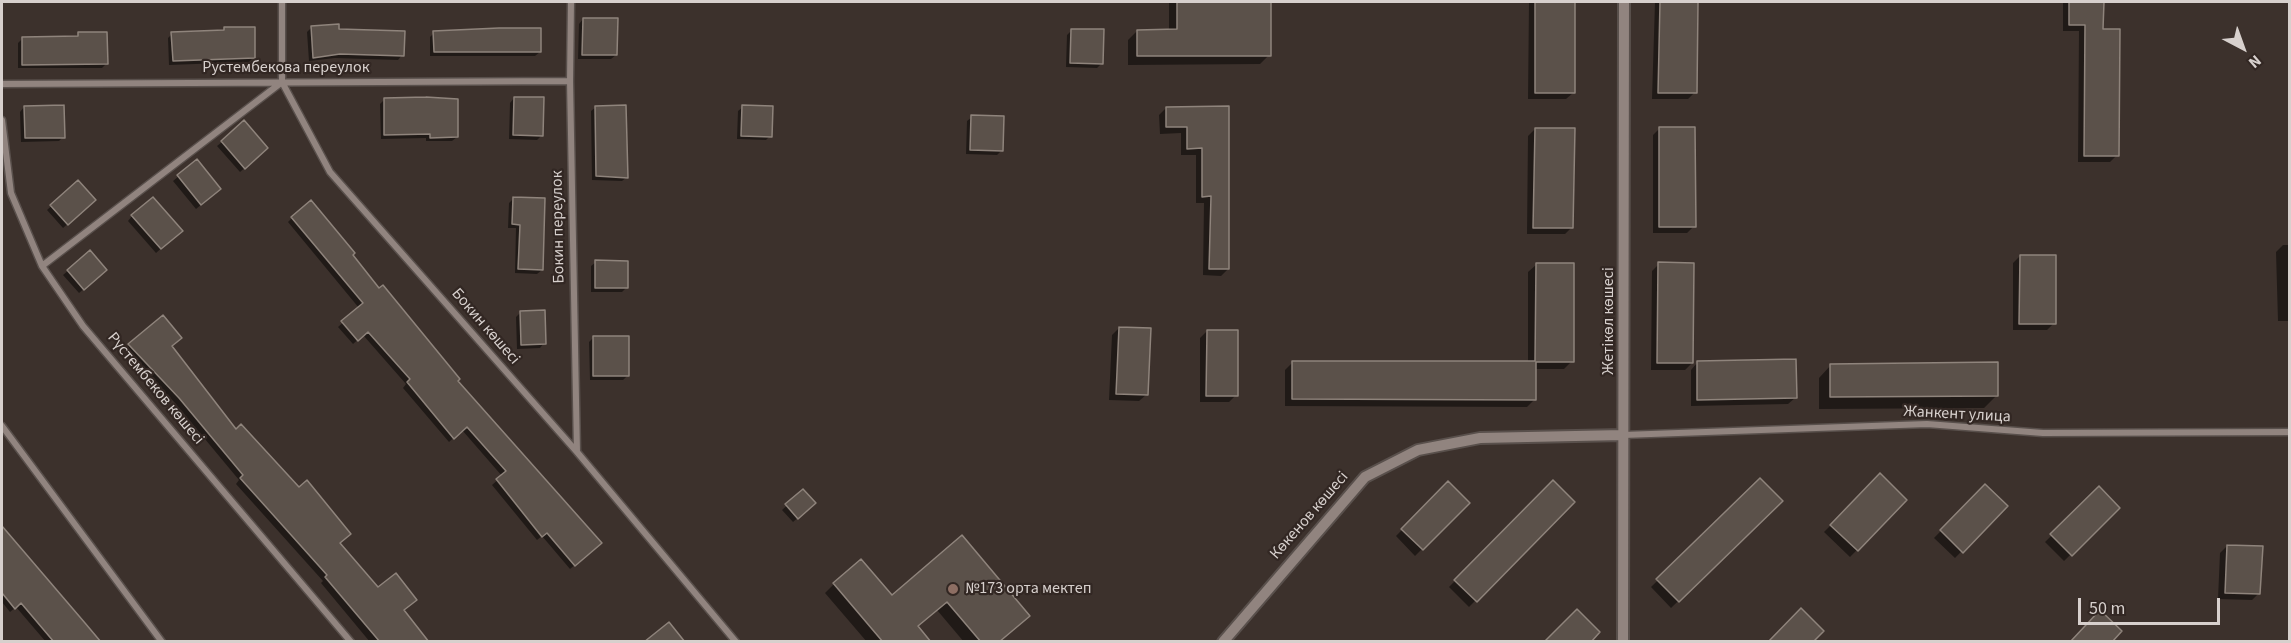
<!DOCTYPE html>
<html>
<head>
<meta charset="utf-8">
<style>
  body { margin:0 }
  #map { position:relative; width:2291px; height:643px; overflow:hidden; background:#3c312c; font-family:"Source Sans 3",sans-serif }
  canvas { display:block }
  .frame { position:absolute; inset:0; border:3px solid #d7d0cd; pointer-events:none }
  .north { position:absolute; left:2213px; top:18px; width:60px; height:60px; -webkit-text-stroke:4px #322723; paint-order:stroke; rotate:139deg; font-size:16px; font-weight:700; line-height:24px; text-align:center; color:#d7d0cd }
  .north::after { content:''; display:block; margin:auto; width:21px; height:27px; background:#d7d0cd; clip-path:polygon(50% 0,100% 100%,50% 72%,0 100%) }
  .scale { position:absolute; left:2078px; top:598px; width:142px; height:27px; box-sizing:border-box; border:3px solid #d7d0cd; border-top:0; padding-left:8px; font-size:18px; line-height:21px; white-space:nowrap; color:#d7d0cd; -webkit-text-stroke:4px #322723; paint-order:stroke }
</style>
</head>
<body>
<div id="map">
<canvas width="2291" height="643"></canvas>
<div class="frame"></div>
<div class="north">N</div>
<div class="scale">50 m</div>
</div>
<script>
const c = document.querySelector('canvas').getContext('2d');
c.lineJoin = 'round';
function fillPath(path, color) {
  c.fillStyle = color;
  c.fill(path, 'evenodd');
}
function poly(rows) {
  const path = new Path2D();
  for (const r of rows) {
    path.moveTo(r[0], r[1]);
    for (let i = 2; i < r.length; i += 2) path.lineTo(r[i], r[i + 1]);
  }
  return path;
}
function stroke(path, color, width, dash) {
  c.strokeStyle = color;
  c.lineWidth = width;
  c.lineCap = dash ? 'butt' : 'round';
  c.setLineDash(dash || []);
  c.stroke(path);
}
function drawText(font, color, halo, rows, align = 'center') {
  c.font = font + ' "Source Sans 3",sans-serif';
  c.lineWidth = 4.5;
  c.setLineDash([]);
  c.textBaseline = 'middle';
  c.strokeStyle = halo;
  c.fillStyle = color;
  for (const [text, x, y, turn = 0] of rows) {
    c.save();
    c.translate(x, y);
    c.rotate((+turn || 0) * Math.PI / 180);
    c.textAlign = isNaN(turn) ? turn : align;
    if (halo) c.strokeText(text, 0, 0);
    c.fillText(text, 0, 0);
    c.restore();
  }
}
fillPath(poly([
  [1169,2,1269,2,1269,55,1260,64,1128,65,1128,40,1137,31,1169,31],
  [1529,2,1573,2,1573,93,1566,99,1528,99],
  [1655,2,1697,2,1695,92,1688,99,1652,99],
  [2063,2,2102,2,2102,31,2117,155,2110,162,2078,162,2079,31,2063,31],
  [583,19,616,55,611,59,578,59,579,24],
  [312,27,338,31,402,55,398,60,335,58,309,61,307,32],
  [1072,30,1102,63,1097,68,1066,67,1067,35],
  [434,33,540,52,535,56,430,56,430,37],
  [79,34,106,64,102,68,18,68,18,43,23,38,74,38],
  [172,34,253,58,249,62,169,65,168,38],
  [514,98,542,135,537,140,509,139,510,103],
  [384,100,457,137,452,141,426,141,426,138,381,139,380,104],
  [24,107,63,137,59,141,21,142,20,112],
  [596,107,627,177,622,181,592,180,591,111],
  [743,107,770,136,766,140,737,139,738,111],
  [1166,108,1228,108,1228,269,1221,276,1203,275,1204,203,1196,203,1196,155,1181,155,1181,133,1160,134,1159,115],
  [972,117,1002,150,997,155,966,154,967,121],
  [1660,128,1694,226,1687,233,1653,233,1653,135],
  [1535,129,1572,227,1565,234,1527,234,1528,136],
  [222,142,262,153,240,172,217,146],
  [197,161,215,193,196,209,173,181],
  [78,182,94,200,63,228,47,210],
  [514,198,542,270,537,274,515,273,516,228,508,228,509,203],
  [132,216,176,235,156,253,128,221],
  [292,218,351,256,596,547,570,569,542,536,537,540,492,485,502,476,462,430,449,442,403,388,406,384,363,335,353,344,338,327,359,308,288,222],
  [2283,245,2290,245,2290,321,2278,321,2276,252],
  [90,252,101,274,79,293,63,275],
  [2020,256,2054,323,2047,330,2013,330,2013,263],
  [596,262,626,288,622,292,591,292,591,266],
  [1659,264,1692,363,1685,370,1651,370,1652,271],
  [1536,265,1572,361,1564,369,1535,369,1535,399,1527,407,1285,406,1285,370,1293,362,1528,363,1528,272],
  [521,312,544,343,540,348,517,349,516,317],
  [1119,328,1146,395,1139,401,1109,400,1112,335],
  [1207,331,1236,395,1229,402,1200,402,1200,338],
  [594,337,628,375,623,380,590,380,589,342],
  [129,345,171,346,236,431,378,589,403,610,427,642,370,642,321,583,323,581,236,484,239,480,175,403,125,350],
  [1697,363,1795,398,1788,404,1691,406,1691,370],
  [1831,365,1997,395,1984,408,1819,409,1819,378],
  [1880,476,1905,501,1850,557,1824,532],
  [1760,480,1781,501,1671,608,1651,587],
  [1553,482,1573,502,1469,607,1449,587],
  [1448,483,1468,503,1415,556,1396,536],
  [1985,486,2006,506,1955,558,1934,538],
  [2099,489,2118,508,2064,561,2045,542],
  [803,491,810,507,793,522,782,510],
  [2,525,16,543,15,544,99,642,46,642,16,607,10,612,2,602],
  [962,537,999,642,964,642,937,610,917,627,930,642,867,642,825,593,834,584,891,597],
  [2227,546,2259,593,2252,600,2218,599,2220,553]
]), '#0007');
const building = poly([
  [1177,2,1271,2,1271,56,1137,56,1137,30,1177,29,1177,2],
  [1535,2,1575,2,1575,93,1535,93,1535,2],
  [1660,2,1698,2,1697,93,1658,93,1660,2],
  [2069,2,2104,2,2103,29,2120,29,2119,156,2084,156,2085,25,2069,25,2069,2],
  [583,18,618,18,617,55,582,55,583,18],
  [339,24,339,29,405,31,404,56,340,54,313,58,311,26,339,24],
  [224,27,255,27,255,58,173,61,171,32,224,30,224,27],
  [499,28,541,28,541,52,434,52,433,31,499,28],
  [1071,29,1104,29,1103,64,1070,63,1071,29],
  [78,32,107,32,108,64,22,65,22,37,78,36,78,32],
  [426,97,458,99,458,137,430,138,430,134,384,135,384,98,426,97],
  [514,97,544,97,543,136,513,135,514,97],
  [64,105,65,138,25,138,24,106,64,105],
  [626,105,628,178,596,176,595,106,626,105],
  [742,105,773,106,772,137,741,136,742,105],
  [1229,106,1229,269,1209,269,1211,196,1202,197,1202,148,1187,149,1187,127,1166,127,1166,107,1229,106],
  [971,115,1004,116,1003,151,970,150,971,115],
  [244,120,268,148,245,169,221,141,244,120],
  [1659,127,1695,127,1696,227,1659,227,1659,127],
  [1535,128,1575,128,1573,228,1533,228,1535,128],
  [197,159,221,189,201,205,177,175,197,159],
  [78,180,96,200,68,225,50,205,78,180],
  [153,197,183,231,161,249,131,215,153,197],
  [513,197,545,198,543,270,518,269,520,225,512,224,513,197],
  [311,200,355,253,353,255,379,288,383,285,460,379,458,381,602,543,575,566,547,533,542,537,496,479,506,471,467,427,454,439,407,382,410,379,368,332,358,341,341,321,363,303,291,217,311,200],
  [90,250,107,270,84,290,67,270,90,250],
  [2020,255,2056,255,2056,324,2019,324,2020,255],
  [595,260,628,261,628,288,595,288,595,260],
  [1658,262,1694,263,1693,363,1657,363,1658,262],
  [1536,263,1574,263,1574,362,1536,362,1536,400,1292,399,1292,361,1535,361,1536,263],
  [545,310,546,344,521,345,520,311,545,310],
  [163,315,182,338,172,346,236,429,241,424,299,487,307,480,351,534,340,543,378,587,396,573,417,600,404,610,429,642,380,642,325,577,327,575,240,478,243,475,179,398,128,344,163,315],
  [1119,327,1151,328,1148,395,1116,394,1119,327],
  [1207,330,1238,330,1238,396,1206,396,1207,330],
  [593,336,629,336,629,376,593,376,593,336],
  [1796,359,1797,398,1697,400,1697,361,1796,359],
  [1998,362,1998,396,1830,397,1830,364,1998,362],
  [1880,473,1907,500,1858,551,1830,525,1880,473],
  [1760,478,1783,501,1679,602,1656,579,1760,478],
  [1553,480,1575,502,1477,602,1454,580,1553,480],
  [1448,481,1470,503,1423,550,1401,529,1448,481],
  [1985,484,2008,506,1963,553,1940,530,1985,484],
  [2099,486,2120,508,2072,556,2050,534,2099,486],
  [803,489,816,503,798,519,785,504,803,489],
  [2,526,85,623,101,642,54,642,21,603,15,609,2,593,2,526],
  [962,535,1030,616,999,642,981,642,947,602,918,626,931,642,883,642,833,583,861,559,892,595,962,535],
  [2227,545,2263,546,2260,594,2225,593,2227,545],
  [1801,608,1824,631,1813,642,1768,642,1801,608],
  [1577,609,1600,632,1591,642,1544,642,1577,609],
  [2100,610,2122,631,2112,642,2070,642,2100,610],
  [669,622,685,642,644,642,669,622]
]);
fillPath(building, '#5b514a');
stroke(building, '#8f847c', 1.5);
const minor = poly([
  [282,2,282,82,330,172,577,452,736,642],
  [571,2,570,81,577,452],
  [2,84,570,81],
  [2,120,11,193,42,266,83,326,351,642],
  [42,266,282,82],
  [2,426,162,642],
  [1623,435,1927,424,2043,433,2290,432]
]);
const tertiary = poly([
  [1223,642,1365,477,1418,450,1480,438,1623,435],
  [1623,642,1624,2]
]);
stroke(minor, '#59504c', 9);
stroke(tertiary, '#59504c', 14);
stroke(minor, '#91847f', 6);
stroke(tertiary, '#91847f', 10);
for (const [x, y, r, color] of [
  [953,589,6,"#8d6e63"]
]) {
  const dot = new Path2D();
  dot.arc(x, y, r, 0, 2 * Math.PI);
  c.fillStyle = color;
  c.fill(dot);
  stroke(dot, '#322723', 2);
}
drawText('16px', '#d7d0cd', '#322723', [
  ["Рустембекова переулок",286,68],
  ["Бокин переулок",559,227,-91],
  ["Жетікөл көшесі",1609,321,-90],
  ["Бокин көшесі",485,327,49],
  ["Рүстембеков көшесі",155,389,50],
  ["Жанкент улица",1957,415,3],
  ["Көкенов көшесі",1310,516,-49]
]);
drawText('16px', '#d7d0cd', '#322723', [
  ["№173 орта мектеп",965,589]
], 'left');
</script>
</body>
</html>
